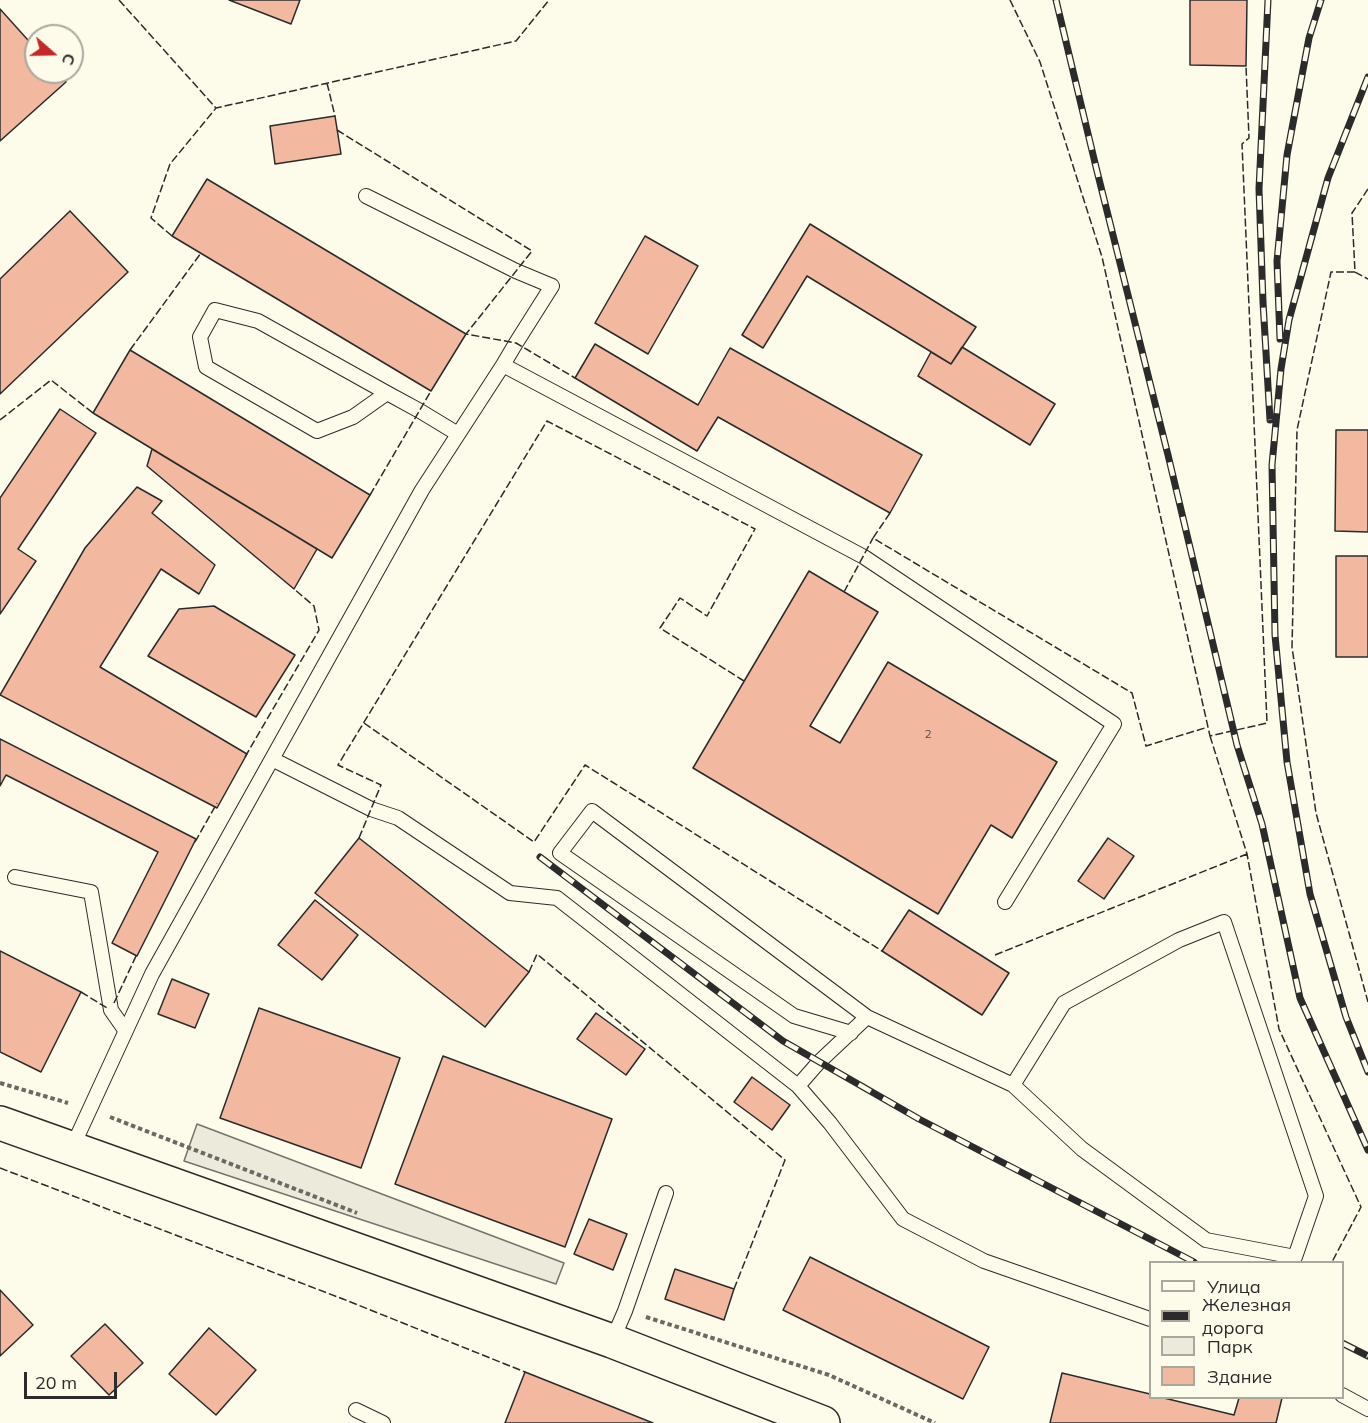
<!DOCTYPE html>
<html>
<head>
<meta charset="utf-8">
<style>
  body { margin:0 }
  #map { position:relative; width:1368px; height:1423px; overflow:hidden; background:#fdfbea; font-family:Mulish,sans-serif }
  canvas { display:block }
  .legend { position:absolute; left:1149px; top:1261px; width:195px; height:138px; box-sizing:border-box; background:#fdfbea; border:2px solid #a9a89e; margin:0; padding:8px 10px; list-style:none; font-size:18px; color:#2b2b2b }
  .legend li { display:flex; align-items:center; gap:12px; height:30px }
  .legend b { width:30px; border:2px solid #a9a89e }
  .north { position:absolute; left:24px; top:24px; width:60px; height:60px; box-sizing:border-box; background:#fdfbea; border:2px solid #a9a89e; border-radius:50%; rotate:110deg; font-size:16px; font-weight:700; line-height:24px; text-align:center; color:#2b2b2b }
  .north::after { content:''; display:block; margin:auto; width:21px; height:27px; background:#c62828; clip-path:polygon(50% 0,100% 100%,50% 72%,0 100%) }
  .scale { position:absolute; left:24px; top:1372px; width:93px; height:27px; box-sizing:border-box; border:3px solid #2b2b2b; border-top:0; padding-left:8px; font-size:18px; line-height:21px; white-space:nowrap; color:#2b2b2b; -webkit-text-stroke:4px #fdfbea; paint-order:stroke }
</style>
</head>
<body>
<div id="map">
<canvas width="1368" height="1423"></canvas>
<ul class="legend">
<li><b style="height:8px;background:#fdfbea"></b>Улица</li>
<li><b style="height:8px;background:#2b2b2b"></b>Железная дорога</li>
<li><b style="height:16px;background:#ecebdb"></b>Парк</li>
<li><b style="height:16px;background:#f2b8a0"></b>Здание</li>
</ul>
<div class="north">С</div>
<div class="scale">20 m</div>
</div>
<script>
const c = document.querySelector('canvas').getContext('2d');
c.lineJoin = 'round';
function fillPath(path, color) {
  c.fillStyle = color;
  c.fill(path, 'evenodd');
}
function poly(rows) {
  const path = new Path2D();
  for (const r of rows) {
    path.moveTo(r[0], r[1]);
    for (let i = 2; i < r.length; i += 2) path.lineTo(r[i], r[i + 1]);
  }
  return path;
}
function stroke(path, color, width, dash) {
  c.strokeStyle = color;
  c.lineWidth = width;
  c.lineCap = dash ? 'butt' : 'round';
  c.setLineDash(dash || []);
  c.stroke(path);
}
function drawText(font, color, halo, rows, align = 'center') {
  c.font = font + ' Mulish,sans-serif';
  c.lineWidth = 4.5;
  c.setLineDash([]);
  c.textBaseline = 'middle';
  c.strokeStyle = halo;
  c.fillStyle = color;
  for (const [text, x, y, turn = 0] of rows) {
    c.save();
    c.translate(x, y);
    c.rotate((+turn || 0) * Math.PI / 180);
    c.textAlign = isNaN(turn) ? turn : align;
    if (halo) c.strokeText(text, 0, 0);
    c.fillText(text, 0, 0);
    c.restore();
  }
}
const green = poly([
  [197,1124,564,1263,556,1284,184,1161,197,1124]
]);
fillPath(green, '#ecebdb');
stroke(green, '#74746e', 1.5);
const building = poly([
  [229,0,300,0,291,24,229,0],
  [1190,0,1247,0,1246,66,1190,65,1190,0],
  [0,9,36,49,36,72,57,72,66,82,0,141,0,9],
  [335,116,341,154,275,164,270,126,335,116],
  [207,179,466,334,431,391,172,236,207,179],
  [70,211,128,272,0,394,0,279,70,211],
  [810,224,976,327,951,364,807,276,763,348,742,335,810,224],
  [645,236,698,266,648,354,595,323,645,236],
  [595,344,698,405,730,348,922,455,890,513,718,417,697,451,575,378,595,344],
  [962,347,1055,404,1030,445,918,376,931,352,951,364,962,347],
  [130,350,370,495,332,558,93,413,130,350],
  [60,409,96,433,18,549,36,561,0,614,0,498,60,409],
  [1336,430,1368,430,1368,532,1335,531,1336,430],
  [152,449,317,549,294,589,147,466,152,449],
  [137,487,162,501,152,513,215,565,199,594,161,569,100,667,247,754,217,808,0,695,85,548,137,487],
  [1336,556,1368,556,1368,657,1336,657,1336,556],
  [809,571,878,612,810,726,840,743,888,662,1057,762,1012,838,991,825,938,914,693,768,809,571],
  [214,606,295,655,256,717,148,656,179,609,214,606],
  [0,739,196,839,137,956,112,943,158,852,6,775,0,786,0,739],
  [359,838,529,972,485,1027,315,893,359,838],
  [1108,838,1134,856,1104,899,1078,881,1108,838],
  [315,900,358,935,322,980,278,945,315,900],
  [909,910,1009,973,982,1015,882,951,909,910],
  [0,951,81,992,41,1072,0,1052,0,951],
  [172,979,209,994,195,1028,158,1014,172,979],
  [259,1008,400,1058,361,1168,220,1118,259,1008],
  [596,1013,645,1049,626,1075,577,1039,596,1013],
  [443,1056,612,1119,565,1247,395,1184,443,1056],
  [752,1077,790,1105,772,1130,734,1102,752,1077],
  [589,1219,627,1234,613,1270,574,1254,589,1219],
  [810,1257,989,1347,963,1399,783,1310,810,1257],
  [675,1269,734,1289,724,1320,665,1299,675,1269],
  [0,1290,33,1325,0,1356,0,1290],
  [105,1324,143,1363,109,1395,71,1356,105,1324],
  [209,1328,256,1370,216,1415,169,1374,209,1328],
  [525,1372,653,1423,505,1423,525,1372],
  [1062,1373,1150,1394,1150,1398,1164,1398,1234,1415,1239,1398,1282,1398,1276,1423,1050,1423,1062,1373]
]);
fillPath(building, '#f2b8a0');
stroke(building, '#2b2b2b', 1.5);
const service = poly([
  [503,365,864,557,1114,724,1005,902],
  [387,393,353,417,317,431,206,367,200,337,215,310,258,321,387,393,420,411,458,434],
  [272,759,371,809,398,818,510,893,557,898,798,1086,830,1123,903,1219,984,1261,1150,1319],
  [15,877,91,892,111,1010,125,1030],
  [851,1033,794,1016,560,853,592,811,867,1017],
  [798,1086,819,1062,867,1017,1013,1085,1064,1003,1179,940,1224,922,1316,1196,1295,1257,1206,1240,1082,1149,1013,1085],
  [71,1150,152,974,422,490,503,365,516,343,552,286,516,271,366,196],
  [612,1341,625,1311,666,1193],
  [1342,1395,1368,1409],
  [356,1410,383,1423]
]);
const tertiary = poly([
  [0,1123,612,1341,823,1423]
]);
stroke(service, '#2b2b2b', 16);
stroke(tertiary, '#2b2b2b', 36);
stroke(poly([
  [0,1083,68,1103],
  [110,1117,357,1213],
  [646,1317,829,1375,935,1423]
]), '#6a6964', 4, [4.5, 3]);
stroke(service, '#fdfbea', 14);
stroke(tertiary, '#fdfbea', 33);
const rail = poly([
  [1056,0,1096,167,1168,455,1237,745,1262,824,1300,998,1368,1150],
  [1268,0,1259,189,1263,302,1270,420],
  [1368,77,1328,178,1289,320,1281,369,1272,465,1275,635,1287,762,1310,894,1346,1017,1368,1072],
  [1280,339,1277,261,1287,155,1309,38,1321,0],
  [540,857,783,1041,919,1119,1194,1262],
  [1342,1343,1368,1356]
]);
stroke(rail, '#2b2b2b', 7);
stroke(rail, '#fdfbea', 4.5, [14]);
stroke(poly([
  [119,0,216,108,516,41,549,0],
  [1010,0,1040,62,1102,257,1210,736,1267,723,1242,144,1249,138,1246,66],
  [327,83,335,116],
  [337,130,532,251,466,334,516,343,575,378],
  [1368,189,1352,213,1355,272,1368,279],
  [172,236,151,218,170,164,216,108],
  [1355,272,1331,272,1297,430,1292,647,1316,813,1368,1002],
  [130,350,201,253],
  [0,420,51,380,93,413],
  [370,495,431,391],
  [890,513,873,538,1132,693,1146,746,1208,727],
  [844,592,873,538],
  [364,723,534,842,585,765,882,951],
  [1210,736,1247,854,1279,1029,1361,1207,1332,1262],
  [245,757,319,630,314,606,294,589],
  [359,838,381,785,338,765,547,421,755,529,707,616,680,598,660,628,744,681],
  [195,842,217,803],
  [995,955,1247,854],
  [529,972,537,954,785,1160,734,1289],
  [81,992,107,1008],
  [114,1003,137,954],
  [0,1168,343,1299,525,1372]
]), '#2b2b2b', 1.5, [8, 3]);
drawText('12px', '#5d4e48', null, [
  ["2",928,734]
]);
</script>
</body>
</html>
